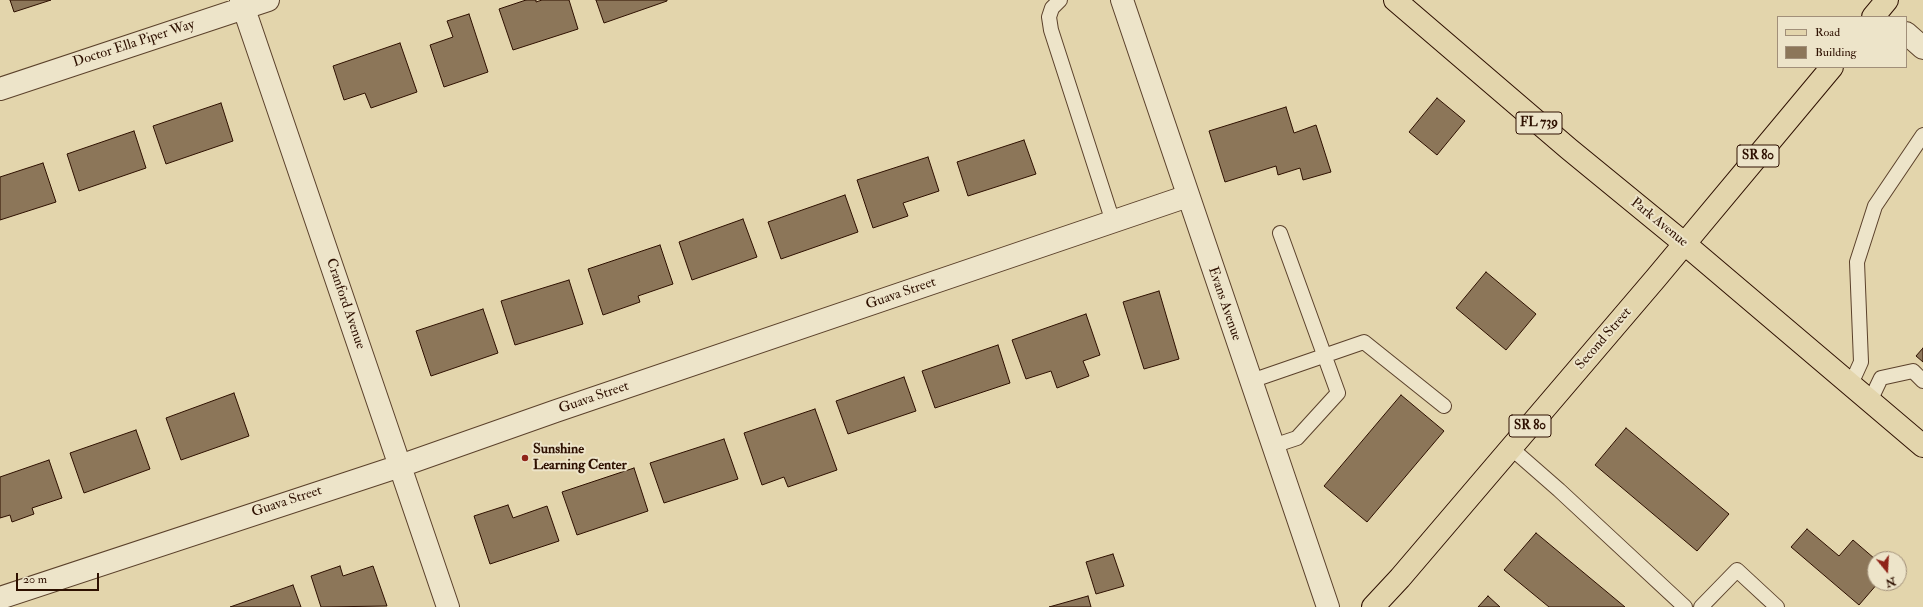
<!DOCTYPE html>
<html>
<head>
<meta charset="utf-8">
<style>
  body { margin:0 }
  #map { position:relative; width:1923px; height:607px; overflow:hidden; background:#e3d5ac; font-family:"IM FELL Double Pica",serif }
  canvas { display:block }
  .legend { position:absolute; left:1777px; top:16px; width:130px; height:52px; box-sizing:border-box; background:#ede4c9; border:1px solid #a18f79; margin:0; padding:5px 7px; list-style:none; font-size:12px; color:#2e1000 }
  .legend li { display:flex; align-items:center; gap:8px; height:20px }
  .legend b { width:20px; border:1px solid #a18f79 }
  .north { position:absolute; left:1867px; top:551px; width:40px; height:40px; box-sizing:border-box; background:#ede4c9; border:1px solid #a18f79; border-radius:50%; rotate:162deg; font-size:11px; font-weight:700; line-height:16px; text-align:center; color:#2e1000 }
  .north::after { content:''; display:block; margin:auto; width:14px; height:18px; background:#8f2418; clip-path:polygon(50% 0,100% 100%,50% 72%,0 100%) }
  .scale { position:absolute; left:16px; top:573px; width:83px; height:18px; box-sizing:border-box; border:2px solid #2e1000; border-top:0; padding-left:5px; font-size:12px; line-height:14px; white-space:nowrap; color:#2e1000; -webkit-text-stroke:3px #ede4c9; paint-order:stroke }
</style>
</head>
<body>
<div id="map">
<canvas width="1923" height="607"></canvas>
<ul class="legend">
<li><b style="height:5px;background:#e3d5ac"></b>Road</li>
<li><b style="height:11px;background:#8c7659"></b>Building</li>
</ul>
<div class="north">N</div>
<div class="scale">20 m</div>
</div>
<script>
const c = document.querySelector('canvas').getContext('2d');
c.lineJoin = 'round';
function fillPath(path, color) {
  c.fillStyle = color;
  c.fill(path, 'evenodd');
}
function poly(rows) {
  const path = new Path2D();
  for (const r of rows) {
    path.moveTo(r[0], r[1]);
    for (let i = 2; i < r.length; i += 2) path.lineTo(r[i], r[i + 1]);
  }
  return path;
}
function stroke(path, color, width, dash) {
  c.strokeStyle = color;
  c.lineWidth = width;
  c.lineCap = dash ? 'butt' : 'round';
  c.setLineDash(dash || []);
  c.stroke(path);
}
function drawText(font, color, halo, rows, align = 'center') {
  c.font = font + ' "IM FELL Double Pica",serif';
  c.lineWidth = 4;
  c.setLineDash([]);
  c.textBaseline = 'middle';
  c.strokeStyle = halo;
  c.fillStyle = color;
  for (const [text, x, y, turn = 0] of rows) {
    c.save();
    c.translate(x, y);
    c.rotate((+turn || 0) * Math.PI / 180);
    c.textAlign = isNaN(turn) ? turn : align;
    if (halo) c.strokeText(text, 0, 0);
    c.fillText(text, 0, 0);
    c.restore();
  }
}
const building = poly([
  [10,0,51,0,14,12,10,0],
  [526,0,536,0,536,2,542,0,569,0,578,29,513,50,499,9,526,0],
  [596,0,667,0,667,1,604,23,596,0],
  [469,14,488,72,444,87,430,45,453,37,447,21,469,14],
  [400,43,417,92,371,108,365,93,344,100,333,66,400,43],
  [1437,98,1465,121,1437,155,1409,132,1437,98],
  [221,103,233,141,166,164,153,126,221,103],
  [1286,107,1294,133,1316,125,1331,172,1303,180,1300,168,1278,175,1276,166,1225,182,1209,131,1286,107],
  [134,131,146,168,79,191,67,154,134,131],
  [1024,140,1036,174,968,196,957,162,1024,140],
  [928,157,939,191,903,203,908,216,873,228,857,180,928,157],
  [43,163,56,202,0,220,0,177,43,163],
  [845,195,858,232,781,259,768,222,845,195],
  [743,219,757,257,692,280,679,242,743,219],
  [660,245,673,284,638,296,640,302,603,315,588,269,660,245],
  [1486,272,1536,314,1506,350,1456,308,1486,272],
  [569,280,583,324,515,345,501,301,569,280],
  [1159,291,1179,359,1144,369,1123,302,1159,291],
  [483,309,498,353,431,376,416,331,483,309],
  [1086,314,1100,355,1083,361,1089,376,1057,388,1051,371,1026,379,1012,340,1086,314],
  [998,345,1010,383,935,408,922,371,998,345],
  [1923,348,1923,362,1916,356,1923,348],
  [904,377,916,411,848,434,836,401,904,377],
  [234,393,249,436,181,460,166,418,234,393],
  [1401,395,1444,431,1367,522,1324,486,1401,395],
  [815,409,837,470,788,487,784,477,762,485,744,433,815,409],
  [1626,428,1729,514,1697,551,1595,465,1626,428],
  [136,430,150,469,84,493,70,453,136,430],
  [724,439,738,479,664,503,650,463,724,439],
  [49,460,62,498,32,508,34,514,12,522,10,515,0,518,0,477,49,460],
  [634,468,648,511,577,535,562,492,634,468],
  [508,505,513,518,547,506,559,541,490,564,474,516,508,505],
  [1807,529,1839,556,1853,540,1875,559,1875,583,1878,583,1859,605,1791,547,1807,529],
  [1536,533,1625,607,1549,607,1504,570,1536,533],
  [1113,554,1124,586,1096,594,1086,562,1113,554],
  [340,566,343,576,373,566,387,606,321,607,311,576,340,566],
  [293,585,301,607,230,607,293,585],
  [1088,596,1091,607,1049,607,1088,596],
  [1488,596,1500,607,1478,607,1488,596]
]);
fillPath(building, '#8c7659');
stroke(building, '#2e1000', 1);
const service = poly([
  [1060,0,1052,8,1049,17,1051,30,1113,222],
  [1251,381,1364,342,1444,406],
  [1851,384,1861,362,1857,262,1875,206,1923,135],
  [1870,401,1881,378,1913,371,1923,381],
  [1273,446,1297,438,1338,393,1280,233],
  [1511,448,1559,490,1685,607],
  [1701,607,1737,570,1777,607]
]);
const minor = poly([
  [241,0,448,607],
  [1122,0,1328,607],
  [1906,33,1923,48],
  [0,89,268,0],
  [0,598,400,466,556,411,1188,196]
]);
const primary = poly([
  [1395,0,1569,149,1685,244,1923,446],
  [1873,17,1887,0],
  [1373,607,1400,578,1656,278,1832,67]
]);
stroke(service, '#5b412b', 16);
stroke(minor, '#5b412b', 24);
stroke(primary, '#2e1000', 24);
stroke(service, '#ede4c9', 14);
stroke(minor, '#ede4c9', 22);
stroke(primary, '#e3d5ac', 22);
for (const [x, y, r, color] of [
  [525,458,4,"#8f2418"]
]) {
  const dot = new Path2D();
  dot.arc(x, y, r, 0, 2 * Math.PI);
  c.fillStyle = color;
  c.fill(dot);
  stroke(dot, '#ede4c9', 1.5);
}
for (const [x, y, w] of [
  [1539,123,46],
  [1758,156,42],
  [1530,426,42]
]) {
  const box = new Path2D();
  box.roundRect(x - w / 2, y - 11, w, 22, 3);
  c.fillStyle = '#ede4c9';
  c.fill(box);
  stroke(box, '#2e1000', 1);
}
drawText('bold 13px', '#2e1000', null, [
  ["FL 739",1539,123],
  ["SR 80",1758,156],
  ["SR 80",1530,426]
]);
drawText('14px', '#2e1000', '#ede4c9', [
  ["Doctor Ella Piper Way",134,44,-18],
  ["Park Avenue",1659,223,39],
  ["Guava Street",901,294,-19],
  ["Cranford Avenue",345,304,71],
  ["Evans Avenue",1224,304,71],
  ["Second Street",1604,339,-49],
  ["Guava Street",594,398,-19],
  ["Guava Street",287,502,-18]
]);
drawText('bold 14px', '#2e1000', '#ede4c9', [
  ["Sunshine",533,450],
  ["Learning Center",533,466]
], 'left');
</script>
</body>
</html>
